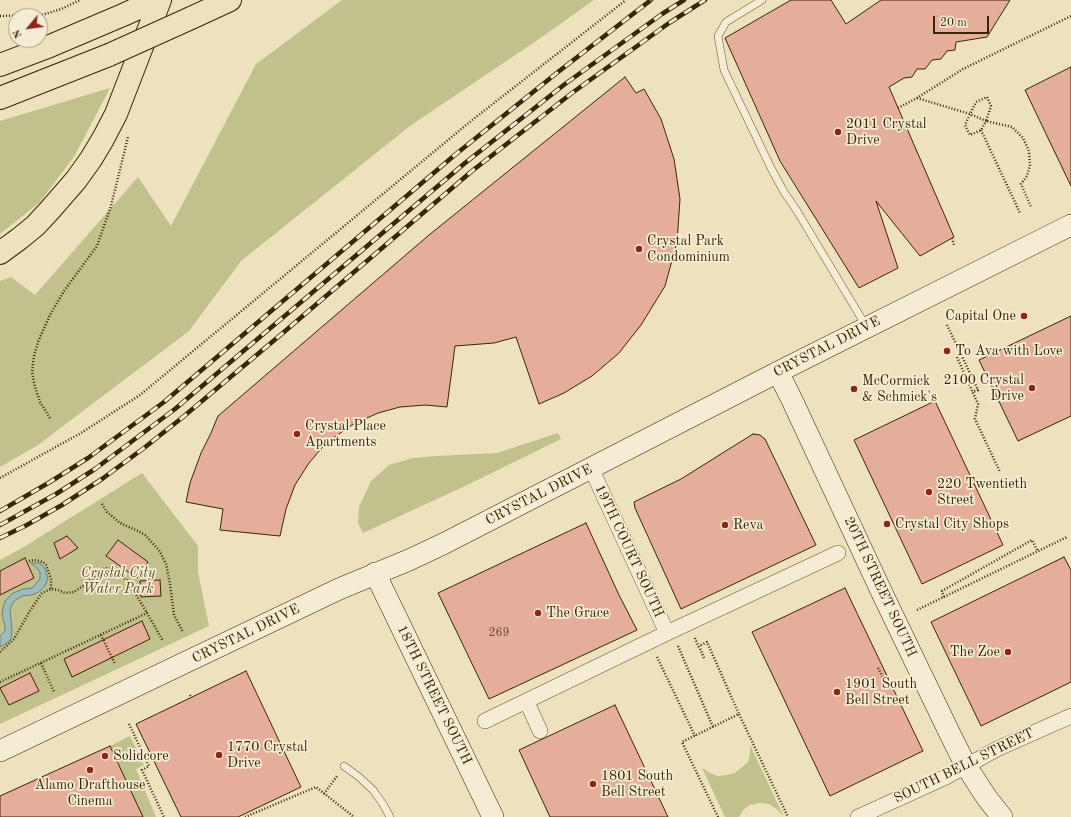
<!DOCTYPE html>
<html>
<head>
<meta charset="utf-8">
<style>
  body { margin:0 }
  #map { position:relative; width:1071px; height:817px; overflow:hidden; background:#eee2be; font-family:"Old Standard TT",serif }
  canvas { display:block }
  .north { position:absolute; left:8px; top:8px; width:40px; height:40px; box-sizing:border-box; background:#f4ecd5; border:1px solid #aa9c81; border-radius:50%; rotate:241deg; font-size:11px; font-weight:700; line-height:16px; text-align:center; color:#3b2502 }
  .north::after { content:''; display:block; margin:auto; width:14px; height:18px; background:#8f2418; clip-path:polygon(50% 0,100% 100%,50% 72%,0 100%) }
  .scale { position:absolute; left:933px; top:16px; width:56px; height:18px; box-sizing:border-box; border:2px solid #3b2502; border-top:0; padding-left:5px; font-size:12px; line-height:14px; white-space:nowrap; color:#3b2502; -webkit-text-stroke:3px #f4ecd5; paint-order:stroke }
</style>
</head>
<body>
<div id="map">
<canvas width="1071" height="817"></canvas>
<div class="north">N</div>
<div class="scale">20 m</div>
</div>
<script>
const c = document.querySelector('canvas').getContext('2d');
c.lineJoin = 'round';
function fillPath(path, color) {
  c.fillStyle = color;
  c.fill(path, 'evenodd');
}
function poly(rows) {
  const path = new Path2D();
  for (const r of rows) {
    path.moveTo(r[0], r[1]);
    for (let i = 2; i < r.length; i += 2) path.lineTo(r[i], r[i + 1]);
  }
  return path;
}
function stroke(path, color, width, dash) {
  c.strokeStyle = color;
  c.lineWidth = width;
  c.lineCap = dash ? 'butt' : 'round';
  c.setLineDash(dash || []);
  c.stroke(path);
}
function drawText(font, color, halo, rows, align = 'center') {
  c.font = font + ' "Old Standard TT",serif';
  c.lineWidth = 3.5;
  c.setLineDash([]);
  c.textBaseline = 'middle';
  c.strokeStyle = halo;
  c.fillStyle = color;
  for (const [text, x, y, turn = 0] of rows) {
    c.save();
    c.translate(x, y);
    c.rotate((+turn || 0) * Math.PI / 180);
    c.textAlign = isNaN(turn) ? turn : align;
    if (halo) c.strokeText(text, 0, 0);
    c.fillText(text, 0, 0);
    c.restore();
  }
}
fillPath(poly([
  [342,0,594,0,539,39,410,126,241,261,189,331,38,445,0,467,0,281,11,277,35,295,138,177,171,226,256,64],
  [110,88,74,157,39,203,0,234,0,121],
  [558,433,561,439,463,487,363,533,358,523,359,507,371,481,389,465,413,458,436,456,497,453],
  [142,473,198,546,198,572,209,626,0,724,0,560,22,548],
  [130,736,144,765,136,769,156,817,143,817,110,746],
  [750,745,784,817,777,809,769,804,759,803,750,805,743,810,739,817,725,817,702,768,710,773,718,776,727,775,735,773,748,762,750,753]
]), '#c0c18c');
const water = poly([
  [31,563,38,563,42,565,45,569,48,579,45,586,41,590,37,593,32,595,22,596,14,601,10,609,12,631,11,639,7,643,0,647,0,636,5,631,5,627,2,615,3,608,5,601,13,593,23,589,32,588,40,579,40,572,37,568,31,563]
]);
fillPath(water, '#9cbcba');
stroke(water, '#758070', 1);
const building = poly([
  [791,0,831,0,846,24,881,0,1010,0,987,37,956,42,955,50,947,51,941,59,932,60,925,69,917,69,912,77,904,78,889,87,954,237,920,256,876,201,898,268,859,288,780,161,725,38,791,0],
  [1071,67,1071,186,1025,90,1071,67],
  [625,77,636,93,644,89,661,119,674,159,680,199,677,242,665,286,641,325,619,353,592,376,564,393,539,404,516,337,494,343,455,346,447,407,425,405,400,407,378,413,352,425,326,443,309,463,295,485,286,509,280,536,220,530,223,509,186,502,190,483,201,453,211,433,218,416,429,235,625,77],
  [1071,316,1071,416,1018,441,979,360,1071,316],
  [935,401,1003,545,922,584,854,440,935,401],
  [753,434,760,435,765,439,816,545,681,609,635,508,634,502,681,479,753,434],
  [586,523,619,595,637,630,489,699,438,593,586,523],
  [67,536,78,548,60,559,54,543,67,536],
  [118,540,148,562,137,578,106,556,118,540],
  [1064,557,1071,570,1071,682,981,726,931,622,1064,557],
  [25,558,34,578,0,595,0,571,25,558],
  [160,580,161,596,141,597,140,581,160,580],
  [845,588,923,751,830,796,752,632,845,588],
  [142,621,150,639,72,677,64,659,142,621],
  [246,671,301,787,238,817,181,817,136,724,246,671],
  [30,673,39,691,9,705,0,688,30,673],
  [615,705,668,817,550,817,519,750,615,705],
  [110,746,143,817,0,817,0,796,110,746]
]);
fillPath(building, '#e5ae9a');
stroke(building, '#3b2502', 1);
const lane = poly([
  [762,0,726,22,718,36,724,70,771,168,784,192,797,211,866,326],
  [344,766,359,777,373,790,383,804,390,817]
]);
const street = poly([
  [591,468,667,633],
  [527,702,540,731],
  [485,721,667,633,838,553],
  [858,817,946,777,997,749,1071,716]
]);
const secondary = poly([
  [778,372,792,400,883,595,950,734,966,766,987,798,1002,817],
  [375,573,493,817],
  [0,751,339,589,409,560,443,544,778,372,1071,225]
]);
const highway = poly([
  [191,18,230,0],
  [0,65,50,46,123,15,156,0],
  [0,98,109,55],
  [0,253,19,239,35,226,49,211,76,180,91,159,103,139,116,114,160,0]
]);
stroke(lane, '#685431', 8);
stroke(street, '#685431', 16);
stroke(secondary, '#3b2502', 22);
stroke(highway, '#3b2502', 24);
stroke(poly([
  [0,16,42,15,61,9,80,0],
  [917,98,970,114,986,121,981,130,970,135,965,125,970,114,976,102,987,97,991,106,986,121,1012,127,1023,138,1029,151,1030,165,1027,176,1021,184,1031,207],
  [898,108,917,98,963,69,1071,16],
  [981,130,1020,213],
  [952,238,954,245],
  [947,325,978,390,972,392],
  [957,357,978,404,975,419,1000,472],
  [50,418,40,402,35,387,32,372,34,356,38,342,50,315,64,291,97,246,111,206,128,137],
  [0,478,81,433,140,395,471,121,626,0],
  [102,504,107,512,113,517,120,523,138,531,145,535,159,550,166,564,170,584,174,615,183,632],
  [29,561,34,560,39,561,43,562,46,565,51,579,51,589],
  [944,597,942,591,1032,540,1038,552],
  [917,610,1067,537],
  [101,635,115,664],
  [695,638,699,648],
  [678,646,713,727],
  [0,652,14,639,31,609,42,593,51,589,58,590,65,593,74,592,86,584,103,569,109,568,128,581,147,613],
  [657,657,695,736],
  [704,658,699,646,707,642,739,714],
  [41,663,54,692],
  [878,668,886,683],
  [0,682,147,613,163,641],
  [190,695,191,697],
  [129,724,149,766,142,770,164,817],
  [324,794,337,776],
  [245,817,316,787,354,817],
  [718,817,682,742,739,714,788,817]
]), '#3b2502', 2.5, [1, 2]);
stroke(lane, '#f4ecd5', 7);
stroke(street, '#f4ecd5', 15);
stroke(secondary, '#f4ecd5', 21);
stroke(highway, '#eee2be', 22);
const rail = poly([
  [0,511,50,482,88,458,164,402,456,154,558,72,651,0],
  [0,525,56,494,95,469,175,409,465,163,565,84,662,14,684,0],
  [0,538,25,526,62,505,102,479,144,448,183,417,284,332,472,171,572,93,669,23,705,0]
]);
stroke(rail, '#3b2502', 4.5);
stroke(rail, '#f4ecd5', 3, [9]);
const highwayBridge = poly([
  [109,55,191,18]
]);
stroke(highwayBridge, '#3b2502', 24, []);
stroke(highwayBridge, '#eee2be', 22);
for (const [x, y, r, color] of [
  [838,132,4,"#8f2418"],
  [639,249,4,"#8f2418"],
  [1024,316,4,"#8f2418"],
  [947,351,4,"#8f2418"],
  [1032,388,4,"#8f2418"],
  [854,389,4,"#8f2418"],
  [297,434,4,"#8f2418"],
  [929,492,4,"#8f2418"],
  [887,524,4,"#8f2418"],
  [725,525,4,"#8f2418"],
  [538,613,4,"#8f2418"],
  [1008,652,4,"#8f2418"],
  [837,692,4,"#8f2418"],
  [219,755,4,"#8f2418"],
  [105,756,4,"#8f2418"],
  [90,770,4,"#8f2418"],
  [593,784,4,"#8f2418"]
]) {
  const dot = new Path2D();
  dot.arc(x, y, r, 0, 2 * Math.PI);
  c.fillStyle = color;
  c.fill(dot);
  stroke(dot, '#f4ecd5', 1.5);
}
drawText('12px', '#664728', null, [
  ["269",499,633]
]);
drawText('14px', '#3b2502', '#f4ecd5', [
  ["2011 Crystal",846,124],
  ["Drive",846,140],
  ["Crystal Park",647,241],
  ["Condominium",647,257],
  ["Capital One",1016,316,"right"],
  ["To Ava with Love",955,351],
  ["2100 Crystal",1024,380,"right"],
  ["Drive",1024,396,"right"],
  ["McCormick",862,381],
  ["& Schmick's",862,397],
  ["Crystal Place",305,426],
  ["Apartments",305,442],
  ["220 Twentieth",937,484],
  ["Street",937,500],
  ["Crystal City Shops",895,524],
  ["Reva",733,525],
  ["The Grace",546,613],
  ["The Zoe",1000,652,"right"],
  ["1901 South",845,684],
  ["Bell Street",845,700],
  ["1770 Crystal",227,747],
  ["Drive",227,763],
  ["Solidcore",113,756],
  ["1801 South",601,776],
  ["Bell Street",601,792],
  ["Alamo Drafthouse",90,785,"center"],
  ["Cinema",90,801,"center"]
], 'left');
drawText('14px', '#3b2502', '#f4ecd5', [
  ["CRYSTAL DRIVE",827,347,-27],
  ["CRYSTAL DRIVE",539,495,-27],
  ["19TH COURT SOUTH",629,551,65],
  ["20TH STREET SOUTH",880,587,65],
  ["CRYSTAL DRIVE",246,634,-26],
  ["18TH STREET SOUTH",434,695,64],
  ["SOUTH BELL STREET",964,766,-26]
]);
drawText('italic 14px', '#5c4c24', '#f4ecd5', [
  ["Crystal City",118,573],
  ["Water Park",118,589]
]);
</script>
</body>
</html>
